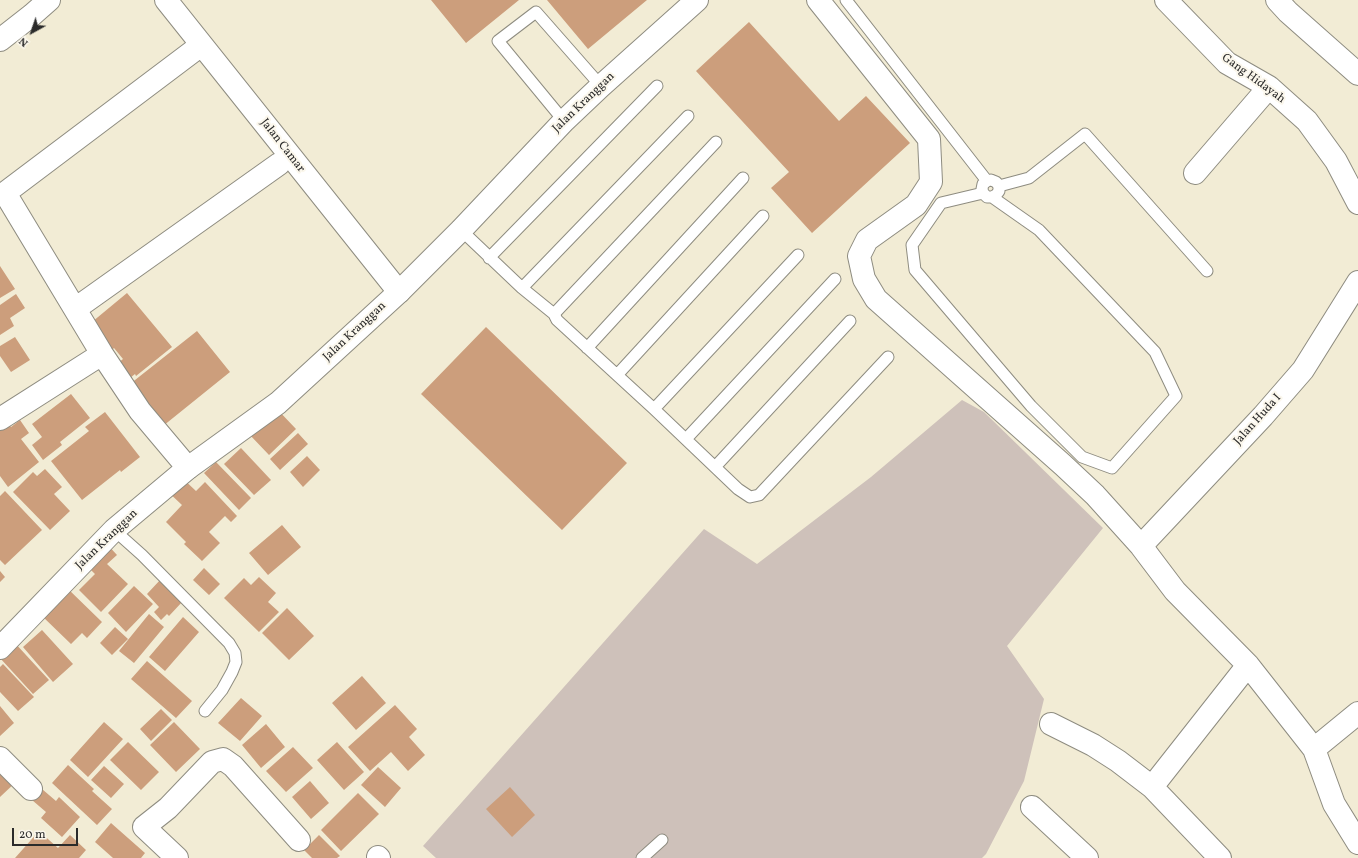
<!DOCTYPE html>
<html>
<head>
<meta charset="utf-8">
<style>
  body { margin:0 }
  #map { position:relative; width:1358px; height:858px; overflow:hidden; background:#f2ecd5; font-family:Vollkorn,serif }
  canvas { display:block }
  .north { position:absolute; left:12px; top:12px; width:40px; height:40px; -webkit-text-stroke:3px #fbf7ec; paint-order:stroke; rotate:220deg; font-size:11px; font-weight:700; line-height:16px; text-align:center; color:#2b2b2b }
  .north::after { content:''; display:block; margin:auto; width:14px; height:18px; background:#2b2b2b; clip-path:polygon(50% 0,100% 100%,50% 72%,0 100%) }
  .scale { position:absolute; left:12px; top:828px; width:66px; height:18px; box-sizing:border-box; border:2px solid #2b2b2b; border-top:0; padding-left:5px; font-size:12px; line-height:14px; white-space:nowrap; color:#2b2b2b; -webkit-text-stroke:3px #fbf7ec; paint-order:stroke }
</style>
</head>
<body>
<div id="map">
<canvas width="1358" height="858"></canvas>
<div class="north">N</div>
<div class="scale">20 m</div>
</div>
<script>
const c = document.querySelector('canvas').getContext('2d');
c.lineJoin = 'round';
function fillPath(path, color) {
  c.fillStyle = color;
  c.fill(path, 'evenodd');
}
function poly(rows) {
  const path = new Path2D();
  for (const r of rows) {
    path.moveTo(r[0], r[1]);
    for (let i = 2; i < r.length; i += 2) path.lineTo(r[i], r[i + 1]);
  }
  return path;
}
function stroke(path, color, width, dash) {
  c.strokeStyle = color;
  c.lineWidth = width;
  c.lineCap = dash ? 'butt' : 'round';
  c.setLineDash(dash || []);
  c.stroke(path);
}
function drawText(font, color, halo, rows, align = 'center') {
  c.font = font + ' Vollkorn,serif';
  c.lineWidth = 4;
  c.setLineDash([]);
  c.textBaseline = 'middle';
  c.strokeStyle = halo;
  c.fillStyle = color;
  for (const [text, x, y, turn = 0] of rows) {
    c.save();
    c.translate(x, y);
    c.rotate((+turn || 0) * Math.PI / 180);
    c.textAlign = isNaN(turn) ? turn : align;
    if (halo) c.strokeText(text, 0, 0);
    c.fillText(text, 0, 0);
    c.restore();
  }
}
fillPath(poly([
  [962,400,984,412,1103,528,1007,646,1044,699,1024,781,986,854,982,858,436,858,423,846,704,529,757,564,871,477]
]), '#cec1ba');
fillPath(poly([
  [431,0,519,0,466,43],
  [547,0,647,0,588,49],
  [749,22,839,121,866,96,910,143,812,233,771,188,789,172,696,71],
  [0,266,15,289,0,298],
  [127,293,172,347,136,376,135,374,125,382,113,367,123,359,114,348,110,352,92,322],
  [16,294,25,308,10,318,14,326,0,335,0,305],
  [486,327,627,463,562,530,421,394],
  [197,331,230,372,163,426,130,384],
  [15,337,30,360,11,372,0,356,0,346],
  [71,394,90,418,60,442,62,445,43,460,32,445,42,437,32,424],
  [276,408,296,429,269,455,249,434],
  [105,412,140,457,121,472,120,470,82,500,51,461,89,431,85,427],
  [20,420,29,433,21,439,39,462,8,487,0,476,0,426,6,421,11,427],
  [298,433,308,444,280,470,270,459],
  [241,448,271,480,254,495,224,464],
  [307,456,320,470,303,487,290,472],
  [216,462,251,498,239,510,204,473],
  [45,469,62,487,54,494,70,511,50,530,13,492,33,472,37,476],
  [180,476,196,491,205,482,237,516,231,522,225,516,209,532,220,543,202,561,184,544,186,542,166,522,182,505,166,490],
  [5,491,42,530,5,565,0,560,0,496],
  [282,525,301,547,268,575,249,553],
  [105,542,117,555,107,564,128,584,101,612,79,590,95,574,84,563],
  [204,568,220,584,209,595,193,580],
  [0,571,5,577,0,582],
  [259,577,276,593,268,602,279,612,259,632,224,598,244,578,251,585],
  [161,579,183,601,169,616,167,614,161,620,154,612,159,607,147,594],
  [65,586,102,622,87,638,82,633,71,644,42,616],
  [134,586,153,604,126,632,108,613],
  [287,608,314,636,289,660,262,633],
  [149,614,164,627,134,663,119,651],
  [183,617,199,632,165,671,149,657],
  [115,627,128,639,112,655,100,643],
  [42,630,73,664,53,682,23,647],
  [14,642,49,680,33,694,0,658],
  [147,661,192,701,176,718,131,679],
  [3,664,34,697,18,711,0,692,0,667],
  [362,676,386,703,356,730,332,703],
  [241,698,262,716,240,741,218,723],
  [395,705,417,729,409,737,425,755,408,771,391,752,370,771,348,747],
  [0,706,14,723,0,736],
  [161,709,172,720,151,741,140,729],
  [104,722,123,739,88,777,70,760],
  [174,722,200,749,176,772,150,745],
  [266,724,285,747,261,768,242,745],
  [128,742,159,772,141,790,110,760],
  [337,742,364,772,344,790,317,760],
  [293,747,313,768,286,792,266,771],
  [0,764,17,781,0,797],
  [68,765,94,789,92,791,112,809,97,825,52,783],
  [104,766,124,784,111,798,91,780],
  [378,767,401,788,385,807,361,785],
  [310,781,329,803,311,819,292,797],
  [510,787,535,815,512,837,486,809],
  [42,789,56,801,59,797,80,817,62,837,41,818,46,812,32,800],
  [358,793,379,814,341,851,321,830],
  [111,823,145,853,141,858,113,858,95,842],
  [39,831,58,848,70,835,86,850,79,858,15,858],
  [319,835,340,856,337,858,312,858,304,850]
]), '#cc9e7c');
const service = poly([
  [846,0,987,181],
  [564,121,498,41,536,12,601,86],
  [999,186,1029,178,1085,134,1207,271],
  [983,193,941,203,912,245,915,270,1031,406,1082,457,1112,468,1176,396,1155,352,1039,230,992,197,987,197,983,193,982,189,983,184,987,181,991,180,996,182,999,186,999,191,996,195,992,197],
  [461,230,522,288,554,314,557,320,654,409,738,489,750,497,759,495,888,357],
  [489,258,657,86],
  [522,288,688,116],
  [554,314,716,142],
  [587,348,743,178],
  [617,375,763,216],
  [654,409,798,255],
  [686,439,835,279],
  [715,467,850,321],
  [114,530,142,555,229,643,235,653,236,662,232,672,222,690,205,711],
  [642,858,662,840]
]);
const minor = poly([
  [166,0,399,292],
  [818,0,929,139,931,182,916,205,867,240,859,256,864,279,876,299,1063,465,1095,495,1141,546,1175,591,1248,665,1314,749,1334,804,1358,843],
  [1166,0,1227,63,1269,87,1307,121,1336,161,1358,203],
  [1277,0,1288,12,1358,74],
  [0,40,32,15,49,0],
  [1195,173,1269,87],
  [75,309,279,164],
  [0,419,102,354],
  [188,468,140,411,102,354,5,193,196,49],
  [1141,546,1263,416,1303,370,1358,282],
  [1051,724,1093,745,1118,761,1152,787,1220,858],
  [1314,749,1358,713],
  [0,758,31,789],
  [1152,787,1248,665],
  [1032,807,1087,858],
  [378,857,379,858],
  [177,858,144,827,168,808,212,762,223,759,233,766,299,840]
]);
const secondary = poly([
  [0,648,114,530,188,468,278,403,399,292,461,230,564,121,601,86,697,0]
]);
stroke(service, '#8e8c80', 13);
stroke(minor, '#8e8c80', 24);
stroke(secondary, '#8e8c80', 24);
stroke(service, '#fff', 11);
stroke(minor, '#fff', 22);
stroke(secondary, '#fff', 22);
drawText('12px', '#2b2b2b', '#fbf7ec', [
  ["Gang Hidayah",1253,79,36],
  ["Jalan Kranggan",584,103,-44],
  ["Jalan Camar",282,146,52],
  ["Jalan Kranggan",355,332,-43],
  ["Jalan Huda I",1258,420,-48],
  ["Jalan Kranggan",107,540,-44]
]);
</script>
</body>
</html>
